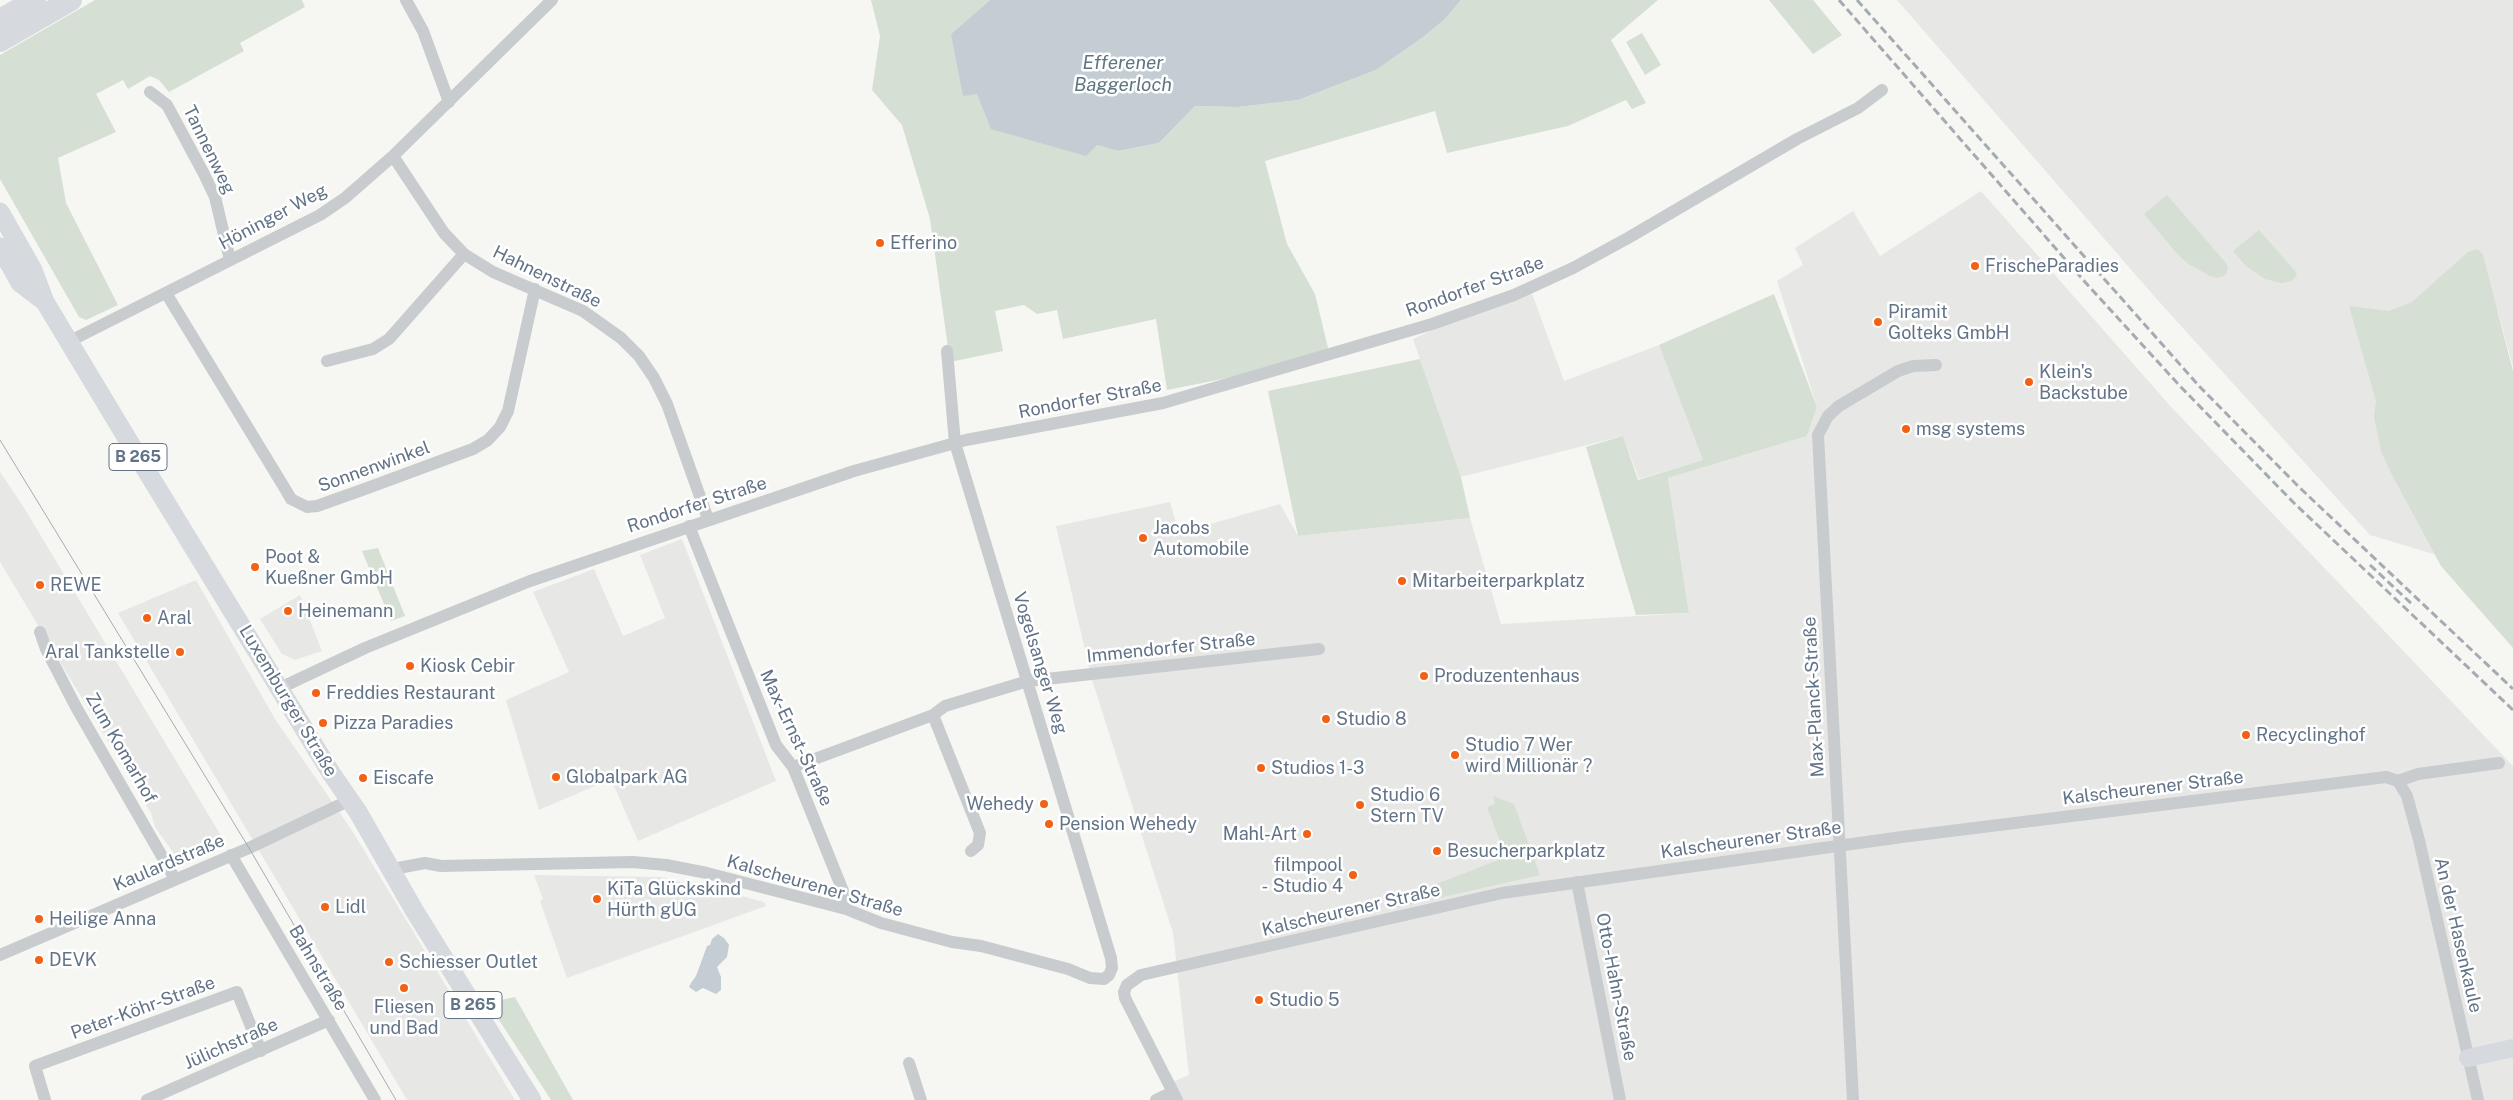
<!DOCTYPE html>
<html>
<head>
<meta charset="utf-8">
<style>
  body { margin:0 }
  canvas { display:block; background:#f6f7f3 }
</style>
</head>
<body>
<canvas width="2513" height="1100"></canvas>
<script>
const c = document.querySelector('canvas').getContext('2d');
c.lineJoin = 'round';
function fillPath(path, color) {
  c.fillStyle = color;
  c.fill(path, 'evenodd');
}
function poly(rows) {
  const path = new Path2D();
  for (const r of rows) {
    path.moveTo(r[0], r[1]);
    for (let i = 2; i < r.length; i += 2) path.lineTo(r[i], r[i + 1]);
  }
  return path;
}
function stroke(path, color, width, dash) {
  c.strokeStyle = color;
  c.lineWidth = width;
  c.lineCap = dash ? 'butt' : 'round';
  c.setLineDash(dash || []);
  c.stroke(path);
}
function drawText(font, color, halo, rows, align = 'center') {
  c.font = font + ' "Public Sans",sans-serif';
  c.lineWidth = 5;
  c.setLineDash([]);
  c.textBaseline = 'middle';
  c.strokeStyle = halo;
  c.fillStyle = color;
  for (const [text, x, y, turn = 0] of rows) {
    c.save();
    c.translate(x, y);
    c.rotate((+turn || 0) * Math.PI / 180);
    c.textAlign = isNaN(turn) ? turn : align;
    if (halo) c.strokeText(text, 0, 0);
    c.fillText(text, 0, 0);
    c.restore();
  }
}
fillPath(poly([
  [1897,0,2513,0,2513,367,2497,308,2457,561,2370,535,2154,296],
  [1981,191,2173,409,2513,766,2513,1100,1183,1100,1172,1082,1189,1075,1173,933,1092,680,1056,526,1170,502,1179,533,1280,504,1298,536,1470,518,1501,624,1689,613,1668,478,1807,436,1817,407,1777,281,1803,265,1795,248,1853,211,1880,256],
  [1529,285,1564,381,1659,345,1704,460,1639,479,1623,436,1461,477,1413,339],
  [0,472,23,506,226,844,184,859,175,855,155,827,151,813,0,562],
  [682,539,776,781,638,841,611,779,539,810,506,700,569,672,533,592,594,569,623,636,665,618,640,555],
  [196,580,275,719,353,832,515,1100,407,1100,118,613],
  [300,595,322,651,295,660,282,654,260,619],
  [534,875,661,877,688,884,697,884,764,902,766,906,567,978,540,901,543,899]
]), '#e7e8e6');
fillPath(poly([
  [95,0,302,0,305,7,240,43,244,51,169,92,159,80,150,76,128,89,123,80,96,94,116,132,58,158,66,203,118,305,86,320,79,317,0,179,0,55],
  [871,0,990,0,951,34,977,94,1097,145,1118,151,1159,143,1195,106,1238,107,1298,100,1376,70,1422,38,1445,19,1461,0,1658,0,1611,40,1646,103,1632,109,1626,100,1568,126,1447,153,1435,111,1265,161,1287,244,1315,294,1329,352,1253,373,1167,390,1156,319,1063,339,1057,310,1037,314,1024,305,995,311,1003,351,950,362,930,219,902,125,872,90,880,36],
  [1769,0,1813,0,1842,35,1813,54],
  [1642,33,1661,65,1645,75,1626,42],
  [2167,195,2226,263,2228,267,2226,275,2217,278,2210,276,2190,265,2178,255,2144,214],
  [2259,230,2295,271,2297,275,2292,281,2281,283,2265,279,2246,266,2233,251],
  [2478,249,2483,255,2513,371,2513,648,2441,566,2391,473,2381,451,2374,417,2376,401,2349,306,2389,311,2412,302,2468,252],
  [1774,294,1817,407,1807,436,1668,478,1689,613,1636,615,1586,447,1623,436,1638,480,1703,460,1659,345],
  [1420,359,1461,477,1470,518,1298,536,1268,391],
  [378,548,405,616,391,621,362,551],
  [1493,796,1514,804,1540,875,1395,908,1393,901,1506,857,1487,807,1495,804],
  [515,997,573,1100,551,1100,488,1003]
]), '#d6dfd3');
fillPath(poly([
  [990,0,1461,0,1445,19,1422,38,1376,70,1298,100,1238,107,1195,106,1159,143,1118,151,1097,145,1086,156,991,129,977,94,963,96,951,34],
  [718,934,724,938,729,945,727,957,717,967,721,977,721,990,716,994,703,988,696,992,689,987,691,983,696,976,707,946,710,945,712,939]
]), '#c3cdd3');
stroke(poly([
  [406,0,423,31,449,102],
  [150,92,167,105,204,174,215,197,230,260],
  [393,156,444,233,464,254,493,272,583,311,621,338,639,356,654,378,667,404,708,519],
  [166,293,287,492,291,499,307,507,317,506,362,490,473,449,488,440,500,427,508,411,535,289],
  [70,341,320,215,345,198,393,156,552,0],
  [327,361,373,349,389,339,464,254],
  [689,526,776,745,793,767,843,891,846,909],
  [40,632,46,649,76,707,175,879],
  [280,688,365,648,530,581,854,471,966,440,1163,403,1432,324,1514,295,1573,268,1628,238,1797,139,1858,108,1882,90],
  [933,715,980,833,978,845,971,851],
  [793,767,933,715,945,706,1028,681,1319,649],
  [2398,781,2418,774,2499,763],
  [231,855,375,1100],
  [393,869,425,863,441,866,633,862,666,865,707,873,846,909,881,923,952,942,981,946,1068,969,1090,978,1104,979,1109,975,1112,968,1111,958,955,443,947,351],
  [1577,882,1620,1100],
  [0,955,249,848,350,800],
  [909,1063,921,1100],
  [45,1100,35,1066,237,992,261,1051],
  [147,1100,329,1020],
  [1156,1100,1173,1092],
  [1177,1100,1125,998,1124,992,1127,985,1141,975,1502,893,1902,837,2386,777,2398,781,2407,796,2419,840,2478,1100],
  [1853,1100,1818,435,1828,416,1839,406,1898,371,1913,366,1936,365]
]), '#c8cccf', 12);
stroke(poly([
  [2468,1058,2513,1048]
]), '#d6dadf', 18);
stroke(poly([
  [0,212,33,270,45,302,140,460,331,773,358,812,414,910,532,1100],
  [0,247,20,283,45,302]
]), '#d6dadf', 19);
stroke(poly([
  [0,20,35,0],
  [0,41,71,0]
]), '#d6dadf', 22);
stroke(poly([
  [0,440,249,848,396,1100]
]), '#a5abb2', 1);
stroke(poly([
  [1839,0,2085,282,2179,385,2293,502,2513,710],
  [1857,0,2200,387,2300,488,2513,689],
  [2370,565,2414,606]
]), '#a5abb2', 3, [8, 4]);
for (const [x, y, r, color] of [
  [880,243,5,"#f46115"],
  [1975,266,5,"#f46115"],
  [1878,322,5,"#f46115"],
  [2029,382,5,"#f46115"],
  [1906,429,5,"#f46115"],
  [1143,538,5,"#f46115"],
  [255,567,5,"#f46115"],
  [1402,581,5,"#f46115"],
  [40,585,5,"#f46115"],
  [288,611,5,"#f46115"],
  [147,618,5,"#f46115"],
  [180,652,5,"#f46115"],
  [410,666,5,"#f46115"],
  [1424,676,5,"#f46115"],
  [316,693,5,"#f46115"],
  [1326,719,5,"#f46115"],
  [323,723,5,"#f46115"],
  [2246,735,5,"#f46115"],
  [1455,755,5,"#f46115"],
  [1261,768,5,"#f46115"],
  [556,777,5,"#f46115"],
  [363,778,5,"#f46115"],
  [1044,804,5,"#f46115"],
  [1360,805,5,"#f46115"],
  [1049,824,5,"#f46115"],
  [1307,834,5,"#f46115"],
  [1437,851,5,"#f46115"],
  [1353,875,5,"#f46115"],
  [597,899,5,"#f46115"],
  [325,907,5,"#f46115"],
  [39,919,5,"#f46115"],
  [39,960,5,"#f46115"],
  [389,962,5,"#f46115"],
  [404,988,5,"#f46115"],
  [1259,1000,5,"#f46115"]
]) {
  const dot = new Path2D();
  dot.arc(x, y, r, 0, 2 * Math.PI);
  c.fillStyle = color;
  c.fill(dot);
  stroke(dot, '#fff', 2);
}
for (const [x, y, w] of [
  [138,457,58],
  [473,1005,58]
]) {
  const box = new Path2D();
  box.roundRect(x - w / 2, y - 13.5, w, 27, 4);
  c.fillStyle = '#fff';
  c.fill(box);
  stroke(box, '#627387', 1);
}
drawText('bold 16px', '#627387', null, [
  ["B 265",138,457],
  ["B 265",473,1005]
]);
drawText('18px', '#627387', '#fff', [
  ["Tannenweg",209,150,64],
  ["Höninger Weg",273,217,-28],
  ["Hahnenstraße",547,277,26],
  ["Rondorfer Straße",1475,287,-20],
  ["Rondorfer Straße",1090,399,-11],
  ["Sonnenwinkel",374,467,-20],
  ["Rondorfer Straße",697,505,-18],
  ["Immendorfer Straße",1171,648,-6],
  ["Vogelsanger Weg",1040,663,73],
  ["Max-Planck-Straße",1814,697,-93],
  ["Luxemburger Straße",288,701,59],
  ["Max-Ernst-Straße",796,738,65],
  ["Zum Komarhof",121,748,60],
  ["Kalscheurener Straße",2153,788,-7],
  ["Kalscheurener Straße",1751,840,-8],
  ["Kaulardstraße",169,863,-23],
  ["Kalscheurener Straße",815,886,16],
  ["Kalscheurener Straße",1351,910,-13],
  ["An der Hasenkaule",2458,935,77],
  ["Bahnstraße",318,968,59],
  ["Otto-Hahn-Straße",1616,987,79],
  ["Peter-Köhr-Straße",143,1008,-20],
  ["Jülichstraße",231,1044,-24]
]);
drawText('18px', '#627387', '#fff', [
  ["Efferino",890,243],
  ["FrischeParadies",1985,266],
  ["Piramit",1888,312],
  ["Golteks GmbH",1888,333],
  ["Klein's",2039,372],
  ["Backstube",2039,393],
  ["msg systems",1916,429],
  ["Jacobs",1153,528],
  ["Automobile",1153,549],
  ["Poot &",265,557],
  ["Kueßner GmbH",265,578],
  ["Mitarbeiterparkplatz",1412,581],
  ["REWE",50,585],
  ["Heinemann",298,611],
  ["Aral",157,618],
  ["Aral Tankstelle",170,652,"right"],
  ["Kiosk Cebir",420,666],
  ["Produzentenhaus",1434,676],
  ["Freddies Restaurant",326,693],
  ["Studio 8",1336,719],
  ["Pizza Paradies",333,723],
  ["Recyclinghof",2256,735],
  ["Studio 7 Wer",1465,745],
  ["wird Millionär ?",1465,766],
  ["Studios 1-3",1271,768],
  ["Globalpark AG",566,777],
  ["Eiscafe",373,778],
  ["Studio 6",1370,795],
  ["Stern TV",1370,816],
  ["Wehedy",1034,804,"right"],
  ["Pension Wehedy",1059,824],
  ["Mahl-Art",1297,834,"right"],
  ["Besucherparkplatz",1447,851],
  ["filmpool",1343,865,"right"],
  ["- Studio 4",1343,886,"right"],
  ["KiTa Glückskind",607,889],
  ["Hürth gUG",607,910],
  ["Lidl",335,907],
  ["Heilige Anna",49,919],
  ["DEVK",49,960],
  ["Schiesser Outlet",399,962],
  ["Studio 5",1269,1000],
  ["Fliesen",404,1007,"center"],
  ["und Bad",404,1028,"center"]
], 'left');
drawText('italic 19px', '#5e7583', '#fff', [
  ["Efferener",1123,63],
  ["Baggerloch",1123,85]
]);
</script>
</body>
</html>
